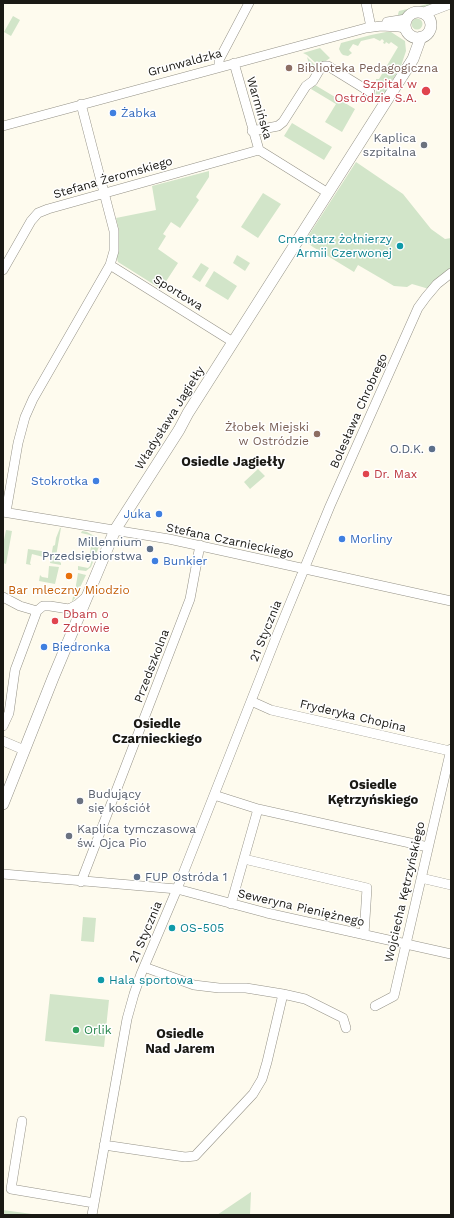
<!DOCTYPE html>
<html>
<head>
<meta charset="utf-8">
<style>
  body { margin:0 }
  #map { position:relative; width:454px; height:1218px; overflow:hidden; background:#fefbee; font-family:"Work Sans",sans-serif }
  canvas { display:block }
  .frame { position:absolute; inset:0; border:4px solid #1a1914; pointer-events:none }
</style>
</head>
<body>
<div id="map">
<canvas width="454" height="1218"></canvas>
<div class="frame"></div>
</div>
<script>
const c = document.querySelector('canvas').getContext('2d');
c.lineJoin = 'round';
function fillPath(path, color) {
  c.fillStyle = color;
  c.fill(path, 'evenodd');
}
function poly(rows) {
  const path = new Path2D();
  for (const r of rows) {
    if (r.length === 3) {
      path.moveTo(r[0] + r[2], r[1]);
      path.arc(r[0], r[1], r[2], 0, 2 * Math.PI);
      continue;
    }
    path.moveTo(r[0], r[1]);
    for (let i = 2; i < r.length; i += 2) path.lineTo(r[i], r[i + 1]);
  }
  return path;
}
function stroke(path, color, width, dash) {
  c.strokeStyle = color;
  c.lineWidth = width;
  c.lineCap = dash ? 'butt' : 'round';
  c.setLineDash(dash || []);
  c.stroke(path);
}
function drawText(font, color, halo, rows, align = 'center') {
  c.font = font + ' "Work Sans",sans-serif';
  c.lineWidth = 3;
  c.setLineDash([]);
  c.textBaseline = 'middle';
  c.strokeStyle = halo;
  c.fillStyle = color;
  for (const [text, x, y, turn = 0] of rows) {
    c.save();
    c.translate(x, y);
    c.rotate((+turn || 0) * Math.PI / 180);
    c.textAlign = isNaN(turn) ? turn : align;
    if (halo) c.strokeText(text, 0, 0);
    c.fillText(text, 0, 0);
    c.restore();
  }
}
fillPath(poly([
  [428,4,430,4,432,8,423,10,414,9,408,11,401,17,398,18,398,14,399,11],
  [13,16,20,20,11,36,4,32],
  [417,24,5.5],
  [386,32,391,32,405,41,406,51,401,66,378,104,374,101,377,87,376,79,379,79,398,47,391,42,389,44,386,42,385,44,383,43,384,41,382,39,380,41,374,38,361,41,358,46,353,44,349,50,352,53,348,56,343,55,341,53,339,49,341,43,371,35],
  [320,48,330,58,319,66,307,55,303,53],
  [307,57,318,68,313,78],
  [315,85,355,109,342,132,325,122,336,104,311,89],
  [292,123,332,147,324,160,284,136],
  [356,162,403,194,431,229,445,239,451,238,451,270,429,289,412,284,407,287,394,286,358,265,354,272,313,247,305,241],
  [209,171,209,177,196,197,199,200,180,228,171,222,163,234,166,236,158,249,178,263,161,289,118,262,116,255,119,230,116,218,156,210,152,186],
  [263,193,281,204,258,238,241,227],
  [237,255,250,263,245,271,233,263],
  [201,263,209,268,200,282,192,277],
  [214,271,237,286,228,300,205,286],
  [258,469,265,476,250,489,244,482],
  [60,528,61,528,56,556,57,559,61,563,61,565,50,563,53,546,55,545,56,538],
  [6,530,12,531,6,564,3,563,3,545],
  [82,531,87,532,96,537,100,544,91,567,86,571,78,570,78,566,88,568,90,566,93,556,92,554,90,554,92,537,90,535,81,533],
  [28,549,48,552,47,558,32,554,30,563,31,565,26,564],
  [49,566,59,567,55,584,39,581,40,575,42,577,48,578],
  [78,573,86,575,75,598,72,602,74,591,75,591],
  [83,917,96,918,94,942,81,941],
  [50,994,109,1000,104,1047,45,1041],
  [251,1192,250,1215,217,1215],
  [3,1210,39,1215,3,1215]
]), '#d2e5c9');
const minor = poly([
  [366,3,371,27],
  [387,22,406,19],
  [234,63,259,150,328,193],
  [219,67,219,60,249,3],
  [3,126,366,28,381,26,399,27,405,28],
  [252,131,278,126,283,122,306,86,313,81,320,69,324,66,328,66,370,92],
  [110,265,233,342],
  [3,270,31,221,38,213,48,209,259,150],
  [3,512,169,539,451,601],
  [6,512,18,443,25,417,33,399,110,265,114,251,114,231,81,104],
  [3,597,20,606,37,611,15,670,9,713,3,726],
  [37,611,43,606,50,606,69,609,78,604,86,597],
  [251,701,271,710,450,751],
  [3,741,24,750],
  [214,795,258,809,428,847],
  [244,859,367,888,364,935],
  [3,874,177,889,267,913,451,954],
  [421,878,451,885],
  [81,882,190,599,200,545],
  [231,904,258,809],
  [283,994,305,999,343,1018,346,1028],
  [375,1006,394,996,451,749],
  [22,1121,11,1189,94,1203],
  [104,1145,185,1157,195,1156,253,1094,262,1079,267,1062,283,994,246,988,219,988,194,985,144,967],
  [92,1215,127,1019,134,994,141,974,177,889,277,635,330,506,418,308,426,297,437,284,451,273]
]);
const major = poly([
  [418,25,13],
  [424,13,450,3],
  [3,804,53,678,115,530,179,430,188,413,413,59,421,37]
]);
stroke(minor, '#959287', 10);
stroke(major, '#959287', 12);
stroke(minor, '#fff', 9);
stroke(major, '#fff', 11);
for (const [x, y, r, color] of [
  [289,68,4,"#8d6e63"],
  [426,91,5,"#e0444e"],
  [113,113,4,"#3f7fe0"],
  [424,145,4,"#6b7280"],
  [400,246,4,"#0f9aa8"],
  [317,434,4,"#8d6e63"],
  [432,449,4,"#5c6f8a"],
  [366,474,4,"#e0444e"],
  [96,481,4,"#3f7fe0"],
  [159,514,4,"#3f7fe0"],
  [342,539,4,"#3f7fe0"],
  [150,549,4,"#5c6f8a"],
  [155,561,4,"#3f7fe0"],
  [69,576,4,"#e8710a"],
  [55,621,4,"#e0444e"],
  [44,647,4,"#3f7fe0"],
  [80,801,4,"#6b7280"],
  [69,836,4,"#6b7280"],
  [137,877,4,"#5c6f8a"],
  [172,928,4,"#0f9aa8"],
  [101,980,4,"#0f9aa8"],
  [76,1030,4,"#2e9e5b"]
]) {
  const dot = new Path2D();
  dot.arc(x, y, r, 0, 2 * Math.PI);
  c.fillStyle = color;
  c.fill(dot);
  stroke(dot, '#fff', 1.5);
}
drawText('12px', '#1a1914', '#fff', [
  ["Grunwaldzka",185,63,-15],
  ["Warmińska",259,108,74],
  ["Stefana Żeromskiego",113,178,-16],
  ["Sportowa",178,293,32],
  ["Bolesława Chrobrego",359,411,-66],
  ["Władysława Jagiełły",170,418,-58],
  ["Stefana Czarnieckiego",230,541,12],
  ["21 Stycznia",266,631,-68],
  ["Przedszkolna",152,666,-69],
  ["Fryderyka Chopina",353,716,13],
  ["Wojciecha Kętrzyńskiego",405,892,-77],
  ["Seweryna Pieniężnego",301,908,13],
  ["21 Stycznia",146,932,-67]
]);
drawText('12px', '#785e54', '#fff', [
  ["Biblioteka Pedagogiczna",297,68],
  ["Żłobek Miejski",309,427,"right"],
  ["w Ostródzie",309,441,"right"]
], 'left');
drawText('12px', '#be3a42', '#fff', [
  ["Szpital w",417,84,"right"],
  ["Ostródzie S.A.",417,98,"right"],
  ["Dr. Max",374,474],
  ["Dbam o",63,614],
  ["Zdrowie",63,628]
], 'left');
drawText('12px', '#366cbe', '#fff', [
  ["Żabka",121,113],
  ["Stokrotka",88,481,"right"],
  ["Juka",151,514,"right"],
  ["Morliny",350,539],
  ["Bunkier",163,561],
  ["Biedronka",52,647]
], 'left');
drawText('12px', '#5b616d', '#fff', [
  ["Kaplica",416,138,"right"],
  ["szpitalna",416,152,"right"],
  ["Budujący",88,794],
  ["się kościół",88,808],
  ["Kaplica tymczasowa",77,829],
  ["św. Ojca Pio",77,843]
], 'left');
drawText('12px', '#0d838f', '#fff', [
  ["Cmentarz żołnierzy",392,239,"right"],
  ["Armii Czerwonej",392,253,"right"],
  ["OS-505",180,928],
  ["Hala sportowa",109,980]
], 'left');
drawText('12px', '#4e5e75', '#fff', [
  ["O.D.K.",424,449],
  ["Millennium",142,542],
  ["Przedsiębiorstwa",142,556],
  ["FUP Ostróda 1",145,877,"left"]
], 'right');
drawText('12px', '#c56008', '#fff', [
  ["Bar mleczny Miodzio",69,590]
]);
drawText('12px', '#27864d', '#fff', [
  ["Orlik",84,1030]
], 'left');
drawText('bold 13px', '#1a1914', '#fff', [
  ["Osiedle Jagiełły",233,462],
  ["Osiedle",157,724],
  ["Czarnieckiego",157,739],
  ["Osiedle",373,785],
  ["Kętrzyńskiego",373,800],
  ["Osiedle",180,1034],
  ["Nad Jarem",180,1049]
]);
</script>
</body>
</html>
